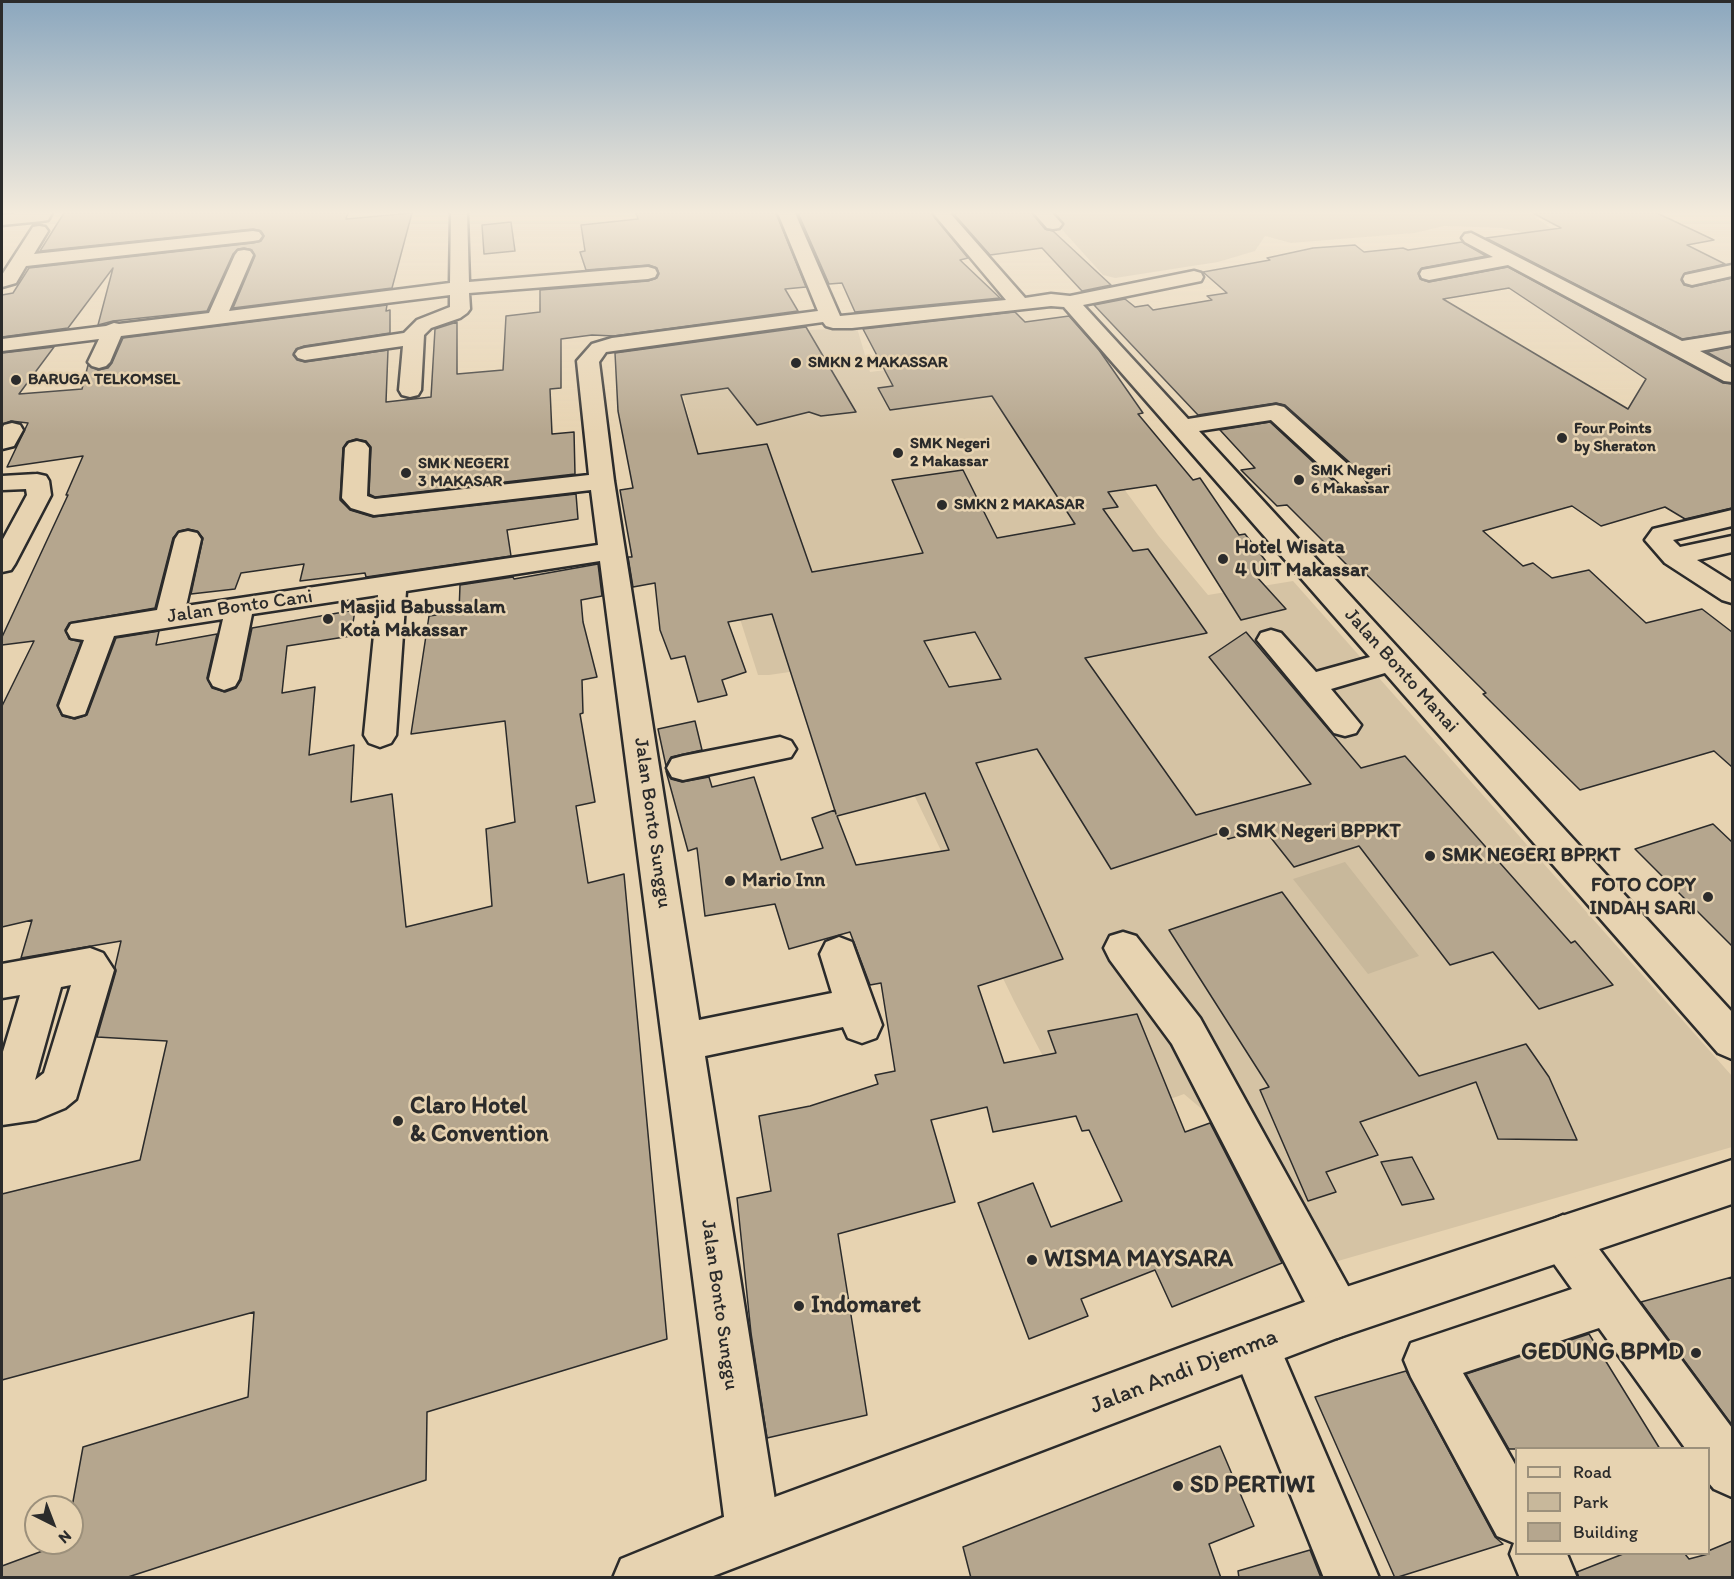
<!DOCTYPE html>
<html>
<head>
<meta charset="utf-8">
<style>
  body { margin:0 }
  #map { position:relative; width:1734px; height:1579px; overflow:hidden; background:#e7d3b1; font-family:Itim,sans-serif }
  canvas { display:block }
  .frame { position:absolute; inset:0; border:3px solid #2b2b2b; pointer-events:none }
  .legend { position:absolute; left:1515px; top:1447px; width:195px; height:108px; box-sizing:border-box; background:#e7d3b1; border:2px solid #9c907b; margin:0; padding:8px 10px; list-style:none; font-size:18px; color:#2b2b2b }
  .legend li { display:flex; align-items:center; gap:12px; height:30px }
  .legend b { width:30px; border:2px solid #9c907b }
  .north { position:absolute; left:24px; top:1495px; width:60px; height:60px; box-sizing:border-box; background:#e7d3b1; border:2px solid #9c907b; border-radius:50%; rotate:138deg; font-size:16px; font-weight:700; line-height:24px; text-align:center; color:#2b2b2b }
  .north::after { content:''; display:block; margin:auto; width:21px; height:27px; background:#2b2b2b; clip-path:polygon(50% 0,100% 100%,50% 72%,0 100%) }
</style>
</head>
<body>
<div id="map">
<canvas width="1734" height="1579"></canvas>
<div class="frame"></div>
<ul class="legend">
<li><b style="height:8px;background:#e7d3b1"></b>Road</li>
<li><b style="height:16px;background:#c8b89b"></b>Park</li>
<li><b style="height:16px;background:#b5a68e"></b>Building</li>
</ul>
<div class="north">N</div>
</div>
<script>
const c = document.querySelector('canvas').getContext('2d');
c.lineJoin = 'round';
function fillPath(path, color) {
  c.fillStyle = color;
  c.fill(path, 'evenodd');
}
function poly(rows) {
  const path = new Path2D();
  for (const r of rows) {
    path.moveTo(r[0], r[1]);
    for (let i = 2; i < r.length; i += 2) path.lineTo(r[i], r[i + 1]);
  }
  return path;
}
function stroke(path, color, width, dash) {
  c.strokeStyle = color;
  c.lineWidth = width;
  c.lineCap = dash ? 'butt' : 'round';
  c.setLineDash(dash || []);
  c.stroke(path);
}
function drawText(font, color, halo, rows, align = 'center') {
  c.font = font + ' Itim,sans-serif';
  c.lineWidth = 5;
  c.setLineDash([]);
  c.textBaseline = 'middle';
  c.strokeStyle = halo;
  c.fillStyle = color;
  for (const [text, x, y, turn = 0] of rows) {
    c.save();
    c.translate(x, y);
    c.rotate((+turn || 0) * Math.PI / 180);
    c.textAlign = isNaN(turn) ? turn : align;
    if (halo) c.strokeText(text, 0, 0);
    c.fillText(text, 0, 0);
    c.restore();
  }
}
fillPath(poly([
  [857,328,870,372,932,364,1031,363,1158,535,1208,595,1293,581,1732,1076,1732,1147,1338,1261,1293,1259,1216,1121,1184,1094,1082,1131,1014,1001,850,663,769,675,758,675,732,594,671,345,785,331]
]), '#d5c3a4');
fillPath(poly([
  [1047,213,1547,213,1535,217,1551,228,1526,233,1501,228,1444,226,1415,233,1291,243,1265,236,1255,251,1218,262,1115,278,1103,275],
  [1345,862,1419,956,1368,974,1293,879]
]), '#c8b89b');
const building = poly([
  [64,213,348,213,346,219,412,213,392,288,233,308,255,256,252,250,244,248,238,249,233,254,207,311,113,321,98,325,113,268,68,328,2,337,2,295,13,293,29,268,253,243,261,241,264,236,261,231,253,229,40,251,64,213],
  [636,213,776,213,806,287,785,289,798,311,614,336,592,335,561,339,561,388,550,389,552,434,574,432,575,474,375,497,369,494,371,447,366,441,356,439,347,442,343,448,340,500,350,510,373,517,576,494,578,519,507,530,511,556,366,577,365,573,300,581,304,564,241,573,235,589,191,594,203,538,197,531,188,529,179,531,173,538,155,608,69,623,65,630,69,639,81,642,57,705,62,716,75,719,87,715,116,638,159,631,156,645,217,634,207,678,212,688,225,692,236,688,241,680,252,628,355,610,351,636,287,646,282,693,315,687,309,755,354,745,351,802,392,794,406,927,492,906,486,829,515,822,505,721,411,734,429,616,459,612,460,585,513,577,514,579,598,564,602,596,581,600,583,622,597,677,582,680,583,713,580,714,595,802,576,806,588,883,624,874,667,1339,427,1412,426,1480,125,1578,2,1578,2,1566,64,1543,72,1543,72,1507,83,1447,248,1397,254,1312,2,1380,2,1194,140,1160,167,1041,97,1037,116,971,115,967,121,941,21,958,32,920,2,927,2,706,34,641,2,645,2,637,68,495,66,495,83,456,7,467,28,423,11,421,2,425,2,353,54,347,19,394,82,389,88,365,98,370,108,368,112,363,123,338,387,305,386,311,390,310,390,333,304,346,296,349,293,355,297,360,305,362,388,350,386,402,431,397,435,329,457,322,457,374,503,370,506,316,540,312,540,290,648,281,657,278,659,274,657,268,649,265,586,270,580,252,585,251,581,225,638,219,636,213],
  [798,213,931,213,968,258,960,260,1000,298,855,312,842,283,829,284,798,213],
  [953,213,1032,213,1045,229,1053,231,1111,285,1082,291,1042,248,990,255,953,213],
  [1533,213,1657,213,1714,240,1687,245,1725,264,1685,273,1681,280,1684,285,1692,287,1732,278,1732,331,1682,339,1486,238,1561,228,1533,213],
  [511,222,515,251,484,254,482,225,511,222],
  [1462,242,1486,256,1422,268,1418,273,1420,279,1429,282,1508,267,1723,383,1732,384,1732,508,1685,519,1665,507,1601,526,1572,506,1483,531,1523,566,1533,563,1552,578,1589,570,1646,623,1702,609,1732,632,1732,767,1714,751,1580,790,1483,694,1486,693,1361,569,1353,571,1287,505,1277,506,1241,470,1255,468,1220,430,1270,422,1343,490,1354,492,1363,490,1368,484,1365,476,1285,405,1276,403,1198,415,1094,305,1125,299,1135,307,1148,305,1153,310,1212,300,1207,296,1227,293,1203,272,1270,260,1267,258,1313,248,1355,245,1364,252,1403,248,1408,250,1462,242],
  [1509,288,1646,379,1628,409,1443,299,1509,288],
  [1015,312,1025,322,1069,316,1099,350,1143,413,1138,414,1193,480,1200,478,1239,535,1245,534,1275,573,1256,576,1286,609,1241,620,1156,485,1108,492,1118,507,1103,509,1133,551,1148,549,1207,633,1085,658,1196,815,1311,784,1209,657,1246,632,1361,768,1405,756,1571,943,1575,941,1613,985,1539,1009,1493,952,1450,965,1359,846,1294,867,1264,829,1228,839,1223,832,1111,869,1037,749,976,763,1063,959,978,986,1004,1063,1056,1053,1048,1031,1137,1014,1185,1132,1210,1123,1282,1263,1172,1307,1155,1270,1081,1299,1088,1316,1029,1339,978,1203,1033,1183,1051,1227,1122,1201,1089,1130,1082,1131,1076,1116,993,1132,987,1107,931,1120,955,1202,838,1234,867,1415,767,1438,751,1333,737,1198,771,1191,759,1116,810,1106,878,1084,875,1075,895,1071,881,983,870,985,850,932,789,949,775,904,705,916,697,848,688,851,666,771,671,779,682,782,709,777,712,787,754,777,781,860,823,848,812,818,835,810,836,814,772,614,728,622,746,672,722,680,727,695,698,702,685,656,671,659,660,630,655,583,633,587,628,557,632,557,620,490,633,488,618,411,615,353,806,327,856,412,821,416,809,412,757,425,728,388,681,395,698,454,767,444,812,572,923,553,892,480,963,470,997,538,1075,524,992,396,890,410,878,388,893,386,863,329,1015,312],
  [975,632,1001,679,949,687,924,641,975,632],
  [925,793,949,850,856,865,837,816,925,793],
  [1732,347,1732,366,1707,352,1732,347],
  [695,721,702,750,671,757,666,766,658,729,695,721],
  [1713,824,1732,842,1732,946,1635,849,1713,824],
  [1282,892,1419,1076,1526,1044,1549,1077,1577,1140,1498,1139,1476,1082,1360,1122,1378,1155,1326,1172,1336,1192,1308,1201,1260,1090,1269,1087,1169,930,1282,892],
  [1412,1157,1434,1199,1402,1205,1381,1162,1412,1157],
  [1732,1277,1732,1425,1641,1302,1732,1277],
  [1589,1334,1660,1449,1509,1449,1466,1374,1589,1334],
  [1406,1371,1495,1537,1503,1544,1395,1578,1315,1397,1406,1371],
  [1220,1446,1254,1526,1209,1544,1221,1578,971,1578,963,1547,1220,1446],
  [1732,1541,1732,1578,1579,1578,1577,1572,1623,1554,1685,1554,1689,1559,1708,1554,1708,1551,1732,1541],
  [1310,1550,1321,1578,1239,1578,1238,1571,1310,1550]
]);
fillPath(building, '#b5a68e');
stroke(building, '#2b2b2b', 1.5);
const minor = poly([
  [19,213,52,213,48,220,42,221,2,225,2,215,19,213],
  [451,213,467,213,469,282,648,267,655,269,657,273,655,277,648,279,469,293,470,309,467,313,460,318,431,328,424,335,421,390,418,395,410,397,402,395,399,390,403,346,305,360,298,358,295,354,298,350,305,348,404,333,417,320,450,307,450,295,121,336,110,362,106,366,99,368,92,366,88,362,99,339,2,351,2,339,106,326,114,323,119,324,209,313,235,255,238,251,244,250,250,251,253,255,229,311,450,283,451,213],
  [778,213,795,213,840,316,1006,300,933,213,950,213,1025,298,1051,294,1070,296,1194,271,1201,273,1203,277,1201,281,1083,305,1188,419,1276,405,1284,407,1363,478,1366,483,1363,488,1354,490,1345,488,1271,420,1199,431,1732,1012,1732,1059,1718,1053,1385,673,1331,689,1361,725,1356,733,1345,736,1334,733,1257,640,1261,633,1271,630,1281,633,1316,672,1370,657,1064,307,1051,306,852,328,833,328,826,326,823,322,606,352,599,362,614,481,699,1020,832,993,820,954,826,942,839,937,852,942,882,1025,876,1038,862,1043,848,1038,843,1027,705,1056,780,1532,772,1551,753,1559,734,1551,726,1532,600,561,406,591,396,735,391,743,380,747,369,743,364,735,378,595,252,614,239,679,235,686,224,690,213,686,209,679,223,619,114,636,85,714,74,717,63,714,59,706,84,640,71,638,67,631,71,624,157,610,175,539,179,533,188,531,197,533,201,539,186,606,598,545,591,490,374,515,351,508,342,498,345,448,349,443,357,441,365,443,369,448,367,496,375,499,589,475,577,361,592,344,612,338,818,311,778,213],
  [1034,213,1052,213,1062,224,1059,228,1053,229,1047,228,1034,213],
  [39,226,45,227,48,231,34,254,253,231,259,232,262,236,259,240,253,241,26,266,16,283,2,287,2,275,33,227,39,226],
  [1471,233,1682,341,1732,333,1732,345,1700,351,1732,368,1732,382,1724,381,1508,265,1429,280,1422,278,1420,274,1422,270,1493,257,1465,242,1462,238,1465,234,1471,233],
  [1732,265,1732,276,1692,285,1685,283,1683,279,1685,275,1732,265],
  [12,423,20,425,23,430,14,446,2,449,2,429,4,425,12,423],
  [37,474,46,476,49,481,51,495,15,564,11,570,2,572,2,541,27,495,26,489,2,490,2,476,37,474],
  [1732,510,1732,526,1673,540,1680,547,1732,536,1732,552,1697,560,1732,582,1732,603,1722,600,1665,563,1645,540,1653,529,1732,510],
  [780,737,791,741,796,749,791,757,683,780,672,777,667,768,672,759,683,756,780,737],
  [1123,932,1136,936,1200,1018,1354,1297,1361,1314,1354,1331,1337,1338,1320,1331,1172,1044,1110,960,1104,948,1110,936,1123,932],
  [90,948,103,953,114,970,76,1099,65,1108,36,1120,2,1125,2,1055,20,995,2,998,2,964,90,948],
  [71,985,44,1073,35,1080,61,987,71,985],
  [1563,1215,1579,1222,1732,1428,1732,1497,1714,1489,1708,1482,1708,1448,1685,1448,1599,1328,1463,1373,1516,1466,1516,1554,1567,1554,1577,1578,1520,1578,1510,1554,1514,1543,1497,1536,1411,1377,1404,1360,1411,1343,1572,1289,1547,1254,1540,1238,1547,1222,1563,1215],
  [1255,1322,1272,1329,1379,1578,1324,1578,1231,1346,1238,1329,1255,1322]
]);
const major = poly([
  [1732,1160,1732,1204,1337,1338,708,1578,613,1578,621,1559,753,1505,1337,1290,1732,1160]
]);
stroke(minor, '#2b2b2b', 5);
stroke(major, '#2b2b2b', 5);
fillPath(minor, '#e7d3b1');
fillPath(major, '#e7d3b1');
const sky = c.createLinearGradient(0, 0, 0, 434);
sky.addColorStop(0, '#8ba7be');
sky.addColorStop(0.49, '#f4ebdc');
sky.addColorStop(1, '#f4ebdc00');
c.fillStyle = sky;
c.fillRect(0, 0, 1734, 434);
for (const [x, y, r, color] of [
  [796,363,6,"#2b2b2b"],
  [16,380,6,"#2b2b2b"],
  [1562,438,6,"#2b2b2b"],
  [898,453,6,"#2b2b2b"],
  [406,473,6,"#2b2b2b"],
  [1299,480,6,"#2b2b2b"],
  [942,505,6,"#2b2b2b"],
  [1223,559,6,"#2b2b2b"],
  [328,619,6,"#2b2b2b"],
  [1224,832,6,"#2b2b2b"],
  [1430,856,6,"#2b2b2b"],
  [730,881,6,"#2b2b2b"],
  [1708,897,6,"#2b2b2b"],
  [398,1121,6,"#2b2b2b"],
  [1032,1260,6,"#2b2b2b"],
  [799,1306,6,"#2b2b2b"],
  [1696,1353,6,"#2b2b2b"],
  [1178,1486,6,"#2b2b2b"]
]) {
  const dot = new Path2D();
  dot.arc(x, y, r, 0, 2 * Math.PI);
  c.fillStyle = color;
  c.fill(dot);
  stroke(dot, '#e7d3b1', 2);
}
drawText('bold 16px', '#2b2b2b', '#e7d3b1', [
  ["SMKN 2 MAKASSAR",808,363],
  ["BARUGA TELKOMSEL",28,380],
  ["Four Points",1574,429],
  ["by Sheraton",1574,447],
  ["SMK Negeri",910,444],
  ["2 Makassar",910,462],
  ["SMK NEGERI",418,464],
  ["3 MAKASAR",418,482],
  ["SMK Negeri",1311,471],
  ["6 Makassar",1311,489],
  ["SMKN 2 MAKASAR",954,505]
], 'left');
drawText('bold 20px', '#2b2b2b', '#e7d3b1', [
  ["Hotel Wisata",1235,548],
  ["4 UIT Makassar",1235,571],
  ["Masjid Babussalam",340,608],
  ["Kota Makassar",340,631],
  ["SMK Negeri BPPKT",1236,832],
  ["SMK NEGERI BPPKT",1442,856],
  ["Mario Inn",742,881],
  ["FOTO COPY",1696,886,"right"],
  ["INDAH SARI",1696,909,"right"]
], 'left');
drawText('20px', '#2b2b2b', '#e7d3b1', [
  ["Jalan Bonto Cani",240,607,-8],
  ["Jalan Bonto Manai",1401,671,48],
  ["Jalan Bonto Sunggu",652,823,82],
  ["Jalan Bonto Sunggu",719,1305,82]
]);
drawText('bold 24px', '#2b2b2b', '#e7d3b1', [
  ["Claro Hotel",410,1107],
  ["& Convention",410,1135],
  ["WISMA MAYSARA",1044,1260],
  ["Indomaret",811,1306],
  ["GEDUNG BPMD",1684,1353,"right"],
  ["SD PERTIWI",1190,1486]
], 'left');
drawText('24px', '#2b2b2b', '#e7d3b1', [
  ["Jalan Andi Djemma",1184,1372,-21]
]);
</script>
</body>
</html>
